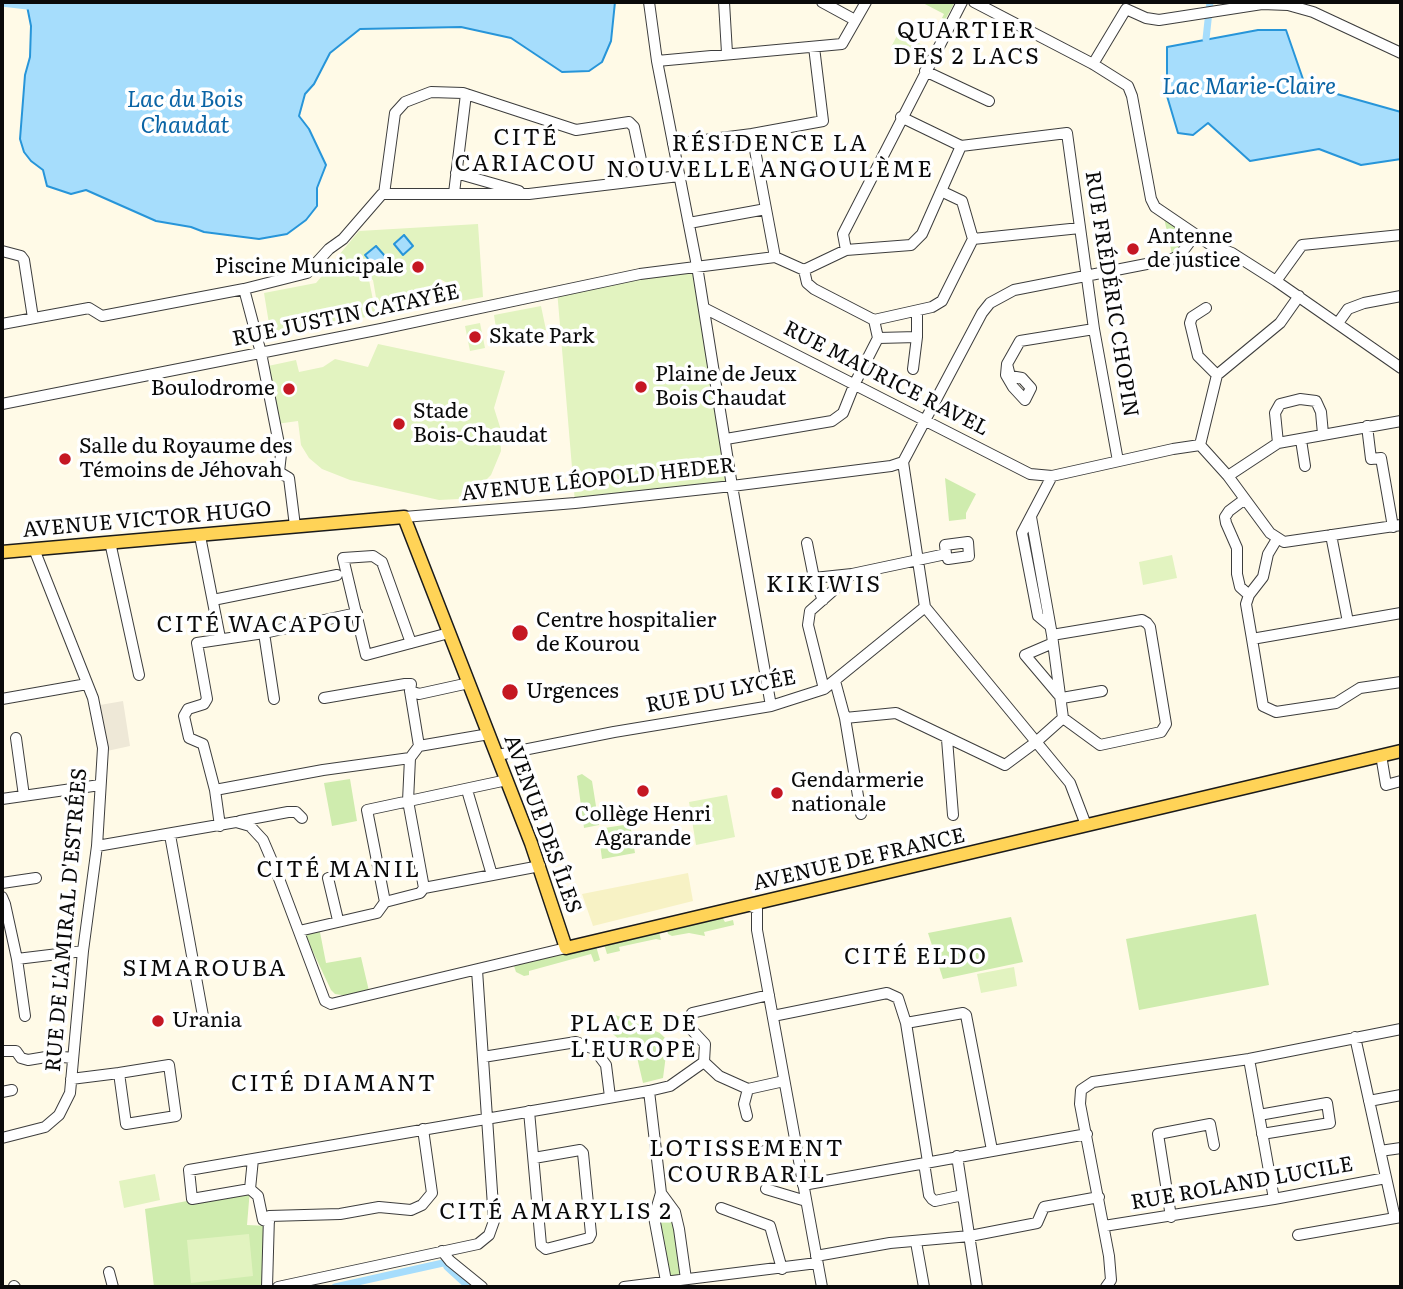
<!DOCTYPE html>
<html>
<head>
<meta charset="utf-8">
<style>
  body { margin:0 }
  #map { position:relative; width:1403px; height:1289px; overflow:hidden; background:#fffae7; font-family:Literata,serif }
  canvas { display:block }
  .frame { position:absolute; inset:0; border:4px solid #0a0a0a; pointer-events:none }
</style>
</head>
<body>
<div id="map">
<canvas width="1403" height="1289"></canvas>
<div class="frame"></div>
</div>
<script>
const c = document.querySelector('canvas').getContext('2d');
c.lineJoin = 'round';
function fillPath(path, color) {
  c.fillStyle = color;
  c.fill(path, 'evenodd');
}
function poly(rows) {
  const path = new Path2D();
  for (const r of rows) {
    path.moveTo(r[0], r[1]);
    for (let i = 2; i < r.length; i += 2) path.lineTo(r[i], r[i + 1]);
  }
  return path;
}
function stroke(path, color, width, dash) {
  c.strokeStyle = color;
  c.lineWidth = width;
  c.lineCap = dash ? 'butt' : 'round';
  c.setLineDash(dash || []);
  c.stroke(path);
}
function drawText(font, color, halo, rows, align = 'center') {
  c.font = font + ' Literata,serif';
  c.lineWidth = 7;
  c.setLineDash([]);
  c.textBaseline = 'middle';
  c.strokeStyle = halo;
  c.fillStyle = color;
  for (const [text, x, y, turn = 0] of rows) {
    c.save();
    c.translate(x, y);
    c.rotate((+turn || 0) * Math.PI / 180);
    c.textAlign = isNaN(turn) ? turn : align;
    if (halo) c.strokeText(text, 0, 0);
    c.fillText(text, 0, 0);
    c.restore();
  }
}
fillPath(poly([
  [688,873,693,901,593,926,582,894]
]), '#f7f2c5');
fillPath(poly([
  [921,2,955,2,945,20,942,18,944,14],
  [1164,218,1183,230,1186,236,1185,241,1179,249,1172,254],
  [945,478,976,494,966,513,966,519,949,521],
  [582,774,592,781,599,825,584,828,577,776],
  [350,779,357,821,332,826,324,783],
  [630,824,635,853,602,859,598,829],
  [1256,914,1269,985,1139,1010,1126,939],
  [722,917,725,922,733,920,734,925,704,932,705,936,689,933,672,936,668,934,667,930],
  [1011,917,1023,962,943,979,928,933],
  [319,927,326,963,361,957,369,991,348,996,335,994,331,990,306,937,307,933],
  [659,932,661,940,656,939,619,947,620,951,607,954,604,944],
  [596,946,600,960,594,962,591,954,529,971,529,975,524,976,516,972,514,966],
  [608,1012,660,1033,674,1047,666,1055,663,1078,643,1083,636,1053,603,1026],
  [250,1189,247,1225,269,1226,267,1287,154,1287,145,1209],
  [661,1193,675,1212,686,1279,666,1281,654,1217]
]), '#cfecae');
fillPath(poly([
  [899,32,924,46,916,61,891,47],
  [478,224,483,297,460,301,449,284,440,279,433,285,433,288,426,288,422,297,415,300,412,308,379,315,373,280,339,255,359,231],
  [338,257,369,280,376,315,271,336,264,293,316,283],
  [697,266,732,486,575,503,557,290],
  [541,306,546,330,530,333,529,329,497,335,494,315],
  [480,323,485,348,470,351,465,326],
  [378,344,505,371,494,408,500,427,501,451,491,475,475,491,459,499,439,500,350,480,322,469,309,458,301,445,298,421,276,424,268,366,296,360,299,372,323,367,335,359,368,367],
  [1172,555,1177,578,1143,585,1139,562],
  [727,795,735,837,696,845,689,802],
  [1014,967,1017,986,981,993,977,974],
  [155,1174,160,1200,124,1208,119,1181],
  [249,1234,253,1276,191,1283,187,1240]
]), '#e2f3c0');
fillPath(poly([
  [123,701,130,746,107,751,100,705]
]), '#eee8d7');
const water = poly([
  [29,2,615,2,611,41,602,62,589,71,562,72,511,38,461,27,360,29,330,53,314,84,305,94,299,116,309,129,326,165,317,188,317,206,306,220,287,234,259,239,204,232,191,227,156,221,86,190,71,194,47,186,43,170,31,161,24,152,20,139,25,75,30,57,31,26,27,6,29,2],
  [1258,30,1286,30,1305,85,1401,112,1401,159,1361,165,1319,149,1250,161,1208,123,1193,135,1178,133,1167,96,1167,47,1258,30],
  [404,235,413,246,403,255,394,244,404,235],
  [376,246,392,264,380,274,365,255,376,246]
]);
fillPath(water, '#a6ddfc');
stroke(water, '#2795d9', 2);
stroke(poly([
  [2,3,27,6],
  [1206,39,1210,2],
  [447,1267,469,1287],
  [335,1287,443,1263]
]), '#a6ddfc', 7);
const minor = poly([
  [649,2,657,61,697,266,732,486,771,706],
  [724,2,727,53],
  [822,2,855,20],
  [974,2,1093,64,1128,86,1132,96,1151,199,1155,207,1211,245,1232,253,1276,281,1401,368],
  [657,61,842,44,866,2],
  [1093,64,1126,9,1146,18,1159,20,1262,4,1288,5,1313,12,1401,53],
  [925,71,989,101],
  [901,117,961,146],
  [752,134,775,257],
  [673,144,752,134,823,121,814,47],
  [456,173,519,191],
  [454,193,466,94],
  [384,194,395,113,405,102,431,92,463,93,576,130,629,122,634,127,645,179],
  [689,223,766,209],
  [973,239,1080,228],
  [846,250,843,234,962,2],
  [2,251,21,256,24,260,33,318],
  [804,270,807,283,814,289,874,320,932,307,942,301,973,239,962,201,941,191],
  [1276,281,1302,245,1401,235],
  [244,289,261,353,281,454,279,472,289,478,295,526],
  [1299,296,1280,323,1217,375,1200,445,1228,476,1270,533,1284,542,1401,525],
  [704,308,1030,474,1052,476],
  [1206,308,1192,317,1190,323,1198,356,1217,375],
  [1338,323,1348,309,1364,303,1401,296],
  [2,324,89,308,102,316,244,289,307,273,329,249,343,239,382,194,529,194,679,176],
  [878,338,917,337,917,311],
  [1007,364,1010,376,1022,378,1031,388,1025,400,1013,387,1006,375,1007,364,1020,341,1094,329],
  [913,369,917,337],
  [2,404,381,329,640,274,775,257,804,270,846,250,911,245,922,234,961,146,1067,133,1094,329,1118,461],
  [1367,426,1371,459,1381,458,1393,527],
  [726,439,832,421,843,413,855,383,878,338,874,320],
  [1301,440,1305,466],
  [1278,443,1275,413,1280,404,1300,399,1316,401,1321,412,1323,434],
  [1228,476,1278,443,1401,421],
  [1245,499,1229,511,1225,517,1226,523,1237,548,1237,574,1240,587,1249,595,1263,577,1268,554,1277,539],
  [404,517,575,503,732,486,891,466,903,462],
  [1331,535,1348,622],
  [200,536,220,638],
  [110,542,139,675],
  [807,543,814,578],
  [1249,595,1246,604,1252,639,1401,613],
  [213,600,337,575],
  [823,600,814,578,852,574],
  [1050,626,1038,616,1022,533,1052,476,1173,449,1200,445],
  [264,633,274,699],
  [1052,635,1142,620,1147,623,1150,627,1166,724,1161,732,1100,745,1063,718],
  [1252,639,1263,706,1276,712,1336,703,1360,688,1401,682],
  [411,643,382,562,373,556,343,558,366,655,411,643,449,633],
  [1053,643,1025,655,1058,694,1062,698,1102,691],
  [835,681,845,718,861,814],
  [824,689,808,625,810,611,852,574,946,554,948,559,969,556,968,542,945,545,946,554],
  [410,691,419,746,410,758,408,801,424,888],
  [324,698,405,684,411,684,410,691,419,694,469,683],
  [2,699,87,684],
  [845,718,896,713,1005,765,1036,742,1063,718,1052,635,1031,517],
  [16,738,24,796],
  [947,739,953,815],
  [419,746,489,734],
  [498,755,614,732,771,706,824,689,925,607],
  [1381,755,1386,785,1401,781],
  [215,790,323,770,410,758],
  [467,790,492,875],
  [2,799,100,785],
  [240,821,288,812,296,812,302,818],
  [1086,825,1070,783,925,607,903,462,982,313,990,303,1014,290,1172,259,1180,255,1195,235],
  [220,826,215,790,203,744,189,738,184,716,188,709,204,704,207,699,197,643,264,633,357,613],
  [170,835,203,1016],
  [97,846,236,822,250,826,263,840,275,868,325,1001,331,1004,566,948],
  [328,878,338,920],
  [2,883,36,878],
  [2,897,5,904,17,959,25,1016],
  [385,902,420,893,424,888,540,866],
  [749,905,757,909,757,930,763,963,822,1287],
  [299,931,377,913,385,902,367,810,507,780],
  [17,959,83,951],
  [773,1016,887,993,898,998,906,1023,928,1162],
  [906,1023,963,1013,966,1015,992,1150],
  [1355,1037,1395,1218],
  [2,1051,16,1051,21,1058,28,1060,52,1056,73,1058],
  [483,1057,576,1042,594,1049,606,1065,610,1097],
  [1249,1059,1274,1199],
  [704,1062,705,1044,691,1029,688,1022,692,1013,769,995],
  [704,1062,719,1076,748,1089,784,1081],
  [71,1079,119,1073,126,1124,176,1116,169,1065,119,1073],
  [649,1091,661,1193,654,1217,666,1281],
  [2,1092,12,1090],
  [1369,1101,1401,1095],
  [529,1111,541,1245,546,1249,589,1238,591,1234,583,1153,580,1150,534,1158],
  [1259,1115,1327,1103,1330,1123,1262,1134],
  [747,1116,744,1104,748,1089],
  [2,1138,45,1127,59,1115,70,1093,83,951,97,846,103,748,93,698,34,549],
  [1380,1151,1401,1148],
  [753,1153,796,1146],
  [957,1156,977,1287],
  [253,1159,250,1189,192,1199,189,1170,649,1091,670,1086,704,1062],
  [924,1163,929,1195,932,1199,935,1201,963,1195],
  [803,1185,1087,1134],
  [250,1189,258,1196,263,1220,269,1222],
  [766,1189,806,1201],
  [661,1193,675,1212,679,1229,686,1279],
  [721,1208,770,1226,782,1269],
  [1171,1217,1158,1134,1210,1124,1214,1145],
  [1104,1226,1274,1199,1386,1178],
  [1298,1235,1401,1217],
  [916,1242,924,1287],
  [442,1251,450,1261,482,1287],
  [816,1256,890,1243,970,1236,1037,1223,1044,1207,1099,1197],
  [109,1272,113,1287],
  [14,1286,15,1287],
  [267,1287,269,1216,340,1214,379,1207,411,1210,422,1205,432,1193,423,1129],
  [278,1287,478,1244,489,1235,494,1221,477,970],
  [624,1287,817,1263],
  [1106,1287,1111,1280,1109,1256,1080,1104,1081,1090,1093,1082,1249,1059,1401,1029]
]);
const major = poly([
  [2,552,404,517,531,843,566,948,1401,751]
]);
stroke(minor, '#3d3d3d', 12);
stroke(major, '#1b1b1b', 15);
stroke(minor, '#fff', 10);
stroke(major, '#ffd357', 12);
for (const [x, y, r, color] of [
  [1133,249,7,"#c51723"],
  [418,267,7,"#c51723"],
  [475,337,7,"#c51723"],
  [641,387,7,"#c51723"],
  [289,389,7,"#c51723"],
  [399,424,7,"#c51723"],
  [65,459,7,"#c51723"],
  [520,633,9,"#c51723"],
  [510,692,9,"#c51723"],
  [643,791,7,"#c51723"],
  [777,793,7,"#c51723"],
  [158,1021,7,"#c51723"]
]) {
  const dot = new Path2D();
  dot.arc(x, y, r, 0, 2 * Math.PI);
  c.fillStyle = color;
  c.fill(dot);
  stroke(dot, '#fff', 2.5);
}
drawText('21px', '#0a0a0a', '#fff', [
  ["Antenne",1147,237],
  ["de justice",1147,261],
  ["Piscine Municipale",404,267,"right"],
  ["Skate Park",489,337],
  ["Plaine de Jeux",655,375],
  ["Bois Chaudat",655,399],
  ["Boulodrome",275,389,"right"],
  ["Stade",413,412],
  ["Bois-Chaudat",413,436],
  ["Salle du Royaume des",79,447],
  ["Témoins de Jéhovah",79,471],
  ["Centre hospitalier",536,621],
  ["de Kourou",536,645],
  ["Urgences",526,692],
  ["Gendarmerie",791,781],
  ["nationale",791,805],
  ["Collège Henri",643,815,"center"],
  ["Agarande",643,839,"center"],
  ["Urania",172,1021]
], 'left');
drawText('21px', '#0a0a0a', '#fff', [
  ["RUE FRÉDÉRIC CHOPIN",1111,294,81],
  ["RUE JUSTIN CATAYÉE",346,316,-12],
  ["RUE MAURICE RAVEL",886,379,27],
  ["AVENUE LÉOPOLD HEDER",598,480,-6],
  ["AVENUE VICTOR HUGO",147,520,-5],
  ["RUE DU LYCÉE",721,692,-11],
  ["AVENUE DES ÎLES",542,824,70],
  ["AVENUE DE FRANCE",859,860,-13],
  ["RUE DE L'AMIRAL D'ESTRÉES",67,920,-85],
  ["RUE ROLAND LUCILE",1242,1184,-10]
]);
c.letterSpacing = '2px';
drawText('23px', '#0a0a0a', '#fff', [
  ["QUARTIER",967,31],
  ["DES 2 LACS",967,57],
  ["CITÉ",526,138],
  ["CARIACOU",526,164],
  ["RÉSIDENCE LA",770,144],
  ["NOUVELLE ANGOULÈME",770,170],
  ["KIKIWIS",824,585],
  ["CITÉ WACAPOU",260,625],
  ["CITÉ MANIL",339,870],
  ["CITÉ ELDO",916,957],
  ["SIMAROUBA",205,969],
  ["PLACE DE",634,1024],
  ["L'EUROPE",634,1050],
  ["CITÉ DIAMANT",334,1084],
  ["LOTISSEMENT",747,1149],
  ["COURBARIL",747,1175],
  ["CITÉ AMARYLIS 2",556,1212]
]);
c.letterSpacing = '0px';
drawText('italic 23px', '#0a64a5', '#fff', [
  ["Lac Marie-Claire",1249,87],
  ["Lac du Bois",185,100],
  ["Chaudat",185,126]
]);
</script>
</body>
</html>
